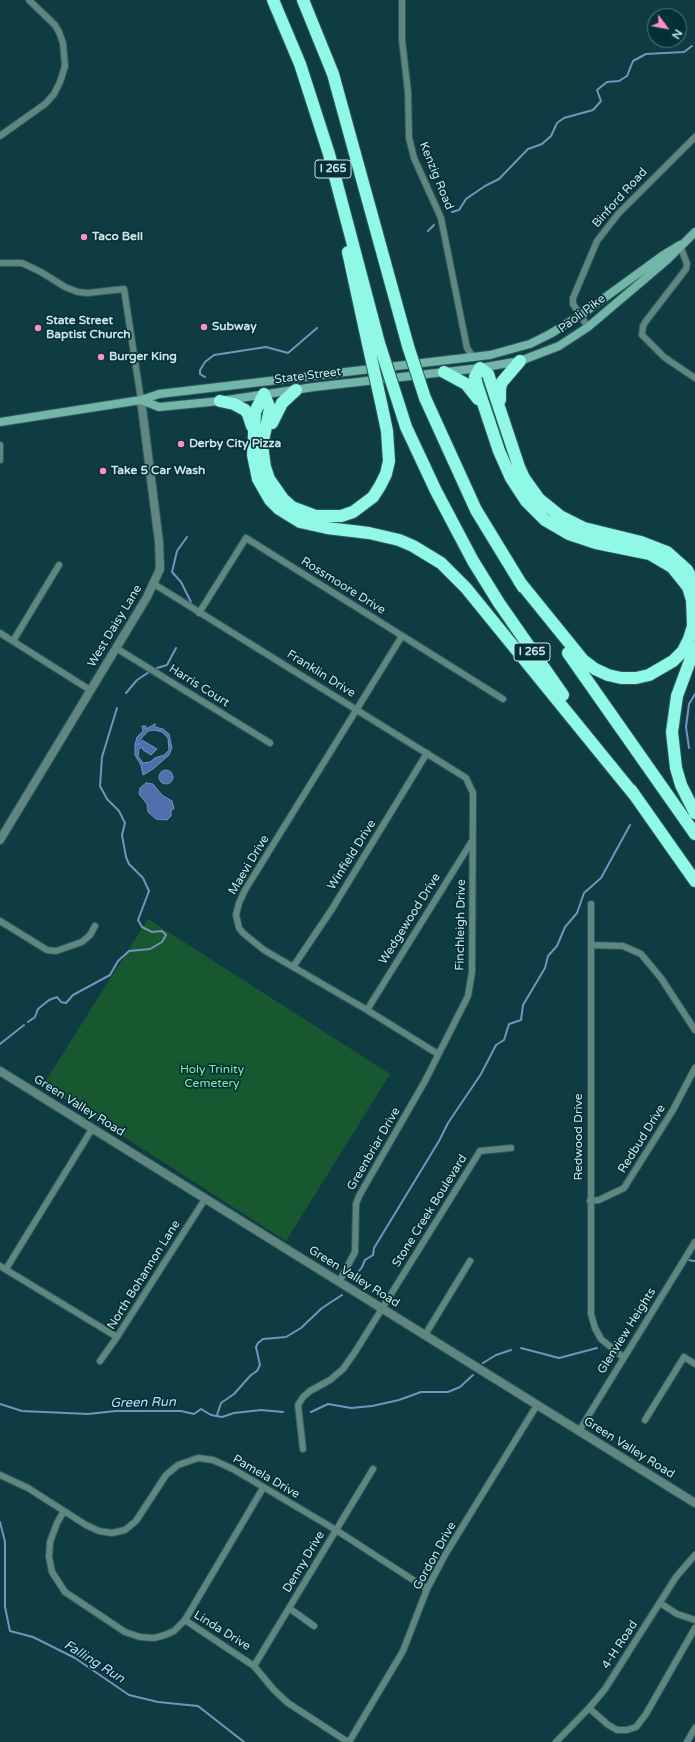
<!DOCTYPE html>
<html>
<head>
<meta charset="utf-8">
<style>
  body { margin:0 }
  #map { position:relative; width:695px; height:1742px; overflow:hidden; background:#0f3c42; font-family:"Varela Round",sans-serif }
  canvas { display:block }
  .north { position:absolute; left:647px; top:8px; width:40px; height:40px; box-sizing:border-box; background:#023137; border:1px solid #54797e; border-radius:50%; rotate:122deg; font-size:11px; font-weight:700; line-height:16px; text-align:center; color:#cee5e8 }
  .north::after { content:''; display:block; margin:auto; width:14px; height:18px; background:#f990ca; clip-path:polygon(50% 0,100% 100%,50% 72%,0 100%) }
</style>
</head>
<body>
<div id="map">
<canvas width="695" height="1742"></canvas>
<div class="north">N</div>
</div>
<script>
const c = document.querySelector('canvas').getContext('2d');
c.lineJoin = 'round';
function fillPath(path, color) {
  c.fillStyle = color;
  c.fill(path, 'evenodd');
}
function poly(rows) {
  const path = new Path2D();
  for (const r of rows) {
    if (r.length === 3) {
      path.moveTo(r[0] + r[2], r[1]);
      path.arc(r[0], r[1], r[2], 0, 2 * Math.PI);
      continue;
    }
    path.moveTo(r[0], r[1]);
    for (let i = 2; i < r.length; i += 2) path.lineTo(r[i], r[i + 1]);
  }
  return path;
}
function stroke(path, color, width, dash) {
  c.strokeStyle = color;
  c.lineWidth = width;
  c.lineCap = dash ? 'butt' : 'round';
  c.setLineDash(dash || []);
  c.stroke(path);
}
function drawText(font, color, halo, rows, align = 'center') {
  c.font = font + ' "Varela Round",sans-serif';
  c.lineWidth = 3.5;
  c.setLineDash([]);
  c.textBaseline = 'middle';
  c.strokeStyle = halo;
  c.fillStyle = color;
  for (const [text, x, y, turn = 0] of rows) {
    c.save();
    c.translate(x, y);
    c.rotate((+turn || 0) * Math.PI / 180);
    c.textAlign = isNaN(turn) ? turn : align;
    if (halo) c.strokeText(text, 0, 0);
    c.fillText(text, 0, 0);
    c.restore();
  }
}
fillPath(poly([
  [148,919,390,1074,286,1241,43,1085]
]), '#185831');
const water = poly([
  [155,724,155,727,163,729,169,734,172,748,169,755,153,769,143,775,141,765,135,755,135,745,137,737,143,731,142,726,146,726,146,729,155,724],
  [155,730,162,732,168,738,169,750,164,755,155,758,150,762,143,763,138,756,139,749,142,747,143,750,151,755,157,749,142,740,138,745,139,741,148,731,155,730],
  [166,777,7],
  [146,783,153,784,162,795,172,801,174,809,171,810,171,816,167,820,156,819,148,812,147,804,139,794,140,788,146,783]
]);
fillPath(water, '#506fad');
stroke(water, '#7692bf', 1);
stroke(poly([
  [452,212,459,210,466,199,485,186,499,179,528,149,542,144,551,136,557,123,564,118,593,110,601,101,597,90,607,82,619,81,627,76,633,61,646,54,684,52,692,46],
  [428,231,434,225],
  [205,377,200,374,200,370,205,362,214,355,266,347,288,353,317,328],
  [187,537,177,551,172,572,181,582,191,602],
  [157,668,167,665,176,648],
  [126,693,137,680,149,672],
  [689,748,686,727,689,704,695,694],
  [28,1022,35,1017,38,1009,49,1000,57,997,61,1002,66,1003,73,995,110,975,118,961,129,951,150,949,162,942,166,935,162,931,152,932,142,927,138,920,149,891,143,878,129,864,126,857,122,835,125,823,119,811,107,799,100,786,102,757,117,708],
  [0,1044,24,1025],
  [688,1260,695,1261],
  [353,1279,362,1267,365,1260,373,1255,374,1248,439,1141,448,1123,481,1074,496,1045,504,1040,509,1024,521,1020,523,1005,545,968,548,956,557,946,565,927,577,913,584,893,601,878,630,825],
  [521,1348,559,1358,597,1348],
  [483,1363,496,1355,511,1350],
  [0,1404,22,1411,88,1414,116,1411,181,1411,194,1414,201,1409,211,1415,222,1417,234,1413,261,1410,283,1412],
  [311,1412,328,1404,351,1408,372,1406,399,1400,421,1392,448,1392,460,1387,473,1375],
  [217,1415,221,1403,234,1394,251,1375,257,1371,260,1365,256,1347,258,1343,263,1339,286,1337,301,1328,322,1308,342,1295],
  [0,1522,5,1542,5,1607,10,1631,33,1637,75,1658,129,1695,158,1702,198,1706,244,1742]
]), '#7692bf', 2);
const minor = poly([
  [402,0,402,40,408,92,409,138,414,158,441,218,467,348,473,357],
  [0,136,45,104,54,94,60,82,65,66,63,43,59,32,55,25,29,0],
  [680,245,687,264,686,269,646,321,643,326,642,335,664,357,695,378],
  [0,263,22,263,41,272,65,287,78,292,88,293,124,289,141,400],
  [588,327,573,304,573,298,597,241,618,214,695,137],
  [0,445,0,460],
  [154,584,455,771,466,778,473,793,472,972,468,996,425,1081,359,1196,356,1204,355,1252,339,1282],
  [199,613,246,538,503,699],
  [0,633,90,690],
  [402,636,245,890,239,903,236,915,239,928,243,933,264,950,367,1010,438,1054],
  [13,641,59,565],
  [116,648,270,743],
  [591,904,591,1314,595,1328,601,1339,623,1357],
  [0,921,47,950,56,951,82,942,90,935,95,926],
  [592,945,623,946,641,954,661,978,695,1030],
  [293,967,332,909,427,753],
  [367,1010,472,841],
  [590,1201,599,1200,624,1188,673,1110,695,1068],
  [0,1266,117,1337],
  [6,1269,92,1129],
  [425,1335,470,1261],
  [100,1361,117,1337,205,1199],
  [645,1420,684,1357,695,1364],
  [579,1431,695,1242],
  [303,1449,298,1405,303,1397,310,1391,330,1380,343,1369,355,1352,480,1151,511,1148],
  [0,1475,28,1488,86,1525,99,1531,112,1533,125,1530,136,1521,166,1475,178,1465,198,1458,213,1460,233,1469,336,1530,427,1589],
  [64,1511,57,1523,50,1542,49,1557,52,1572,65,1592,125,1632,140,1637,154,1638,165,1635,174,1631,185,1620,254,1666,274,1690,288,1703,348,1742],
  [660,1603,677,1614,695,1620],
  [289,1608,314,1626],
  [185,1620,263,1488],
  [254,1666,373,1469],
  [589,1708,607,1724,617,1730,627,1730,636,1727,646,1714,695,1628],
  [349,1742,403,1651,427,1589,445,1555,537,1405],
  [556,1742,589,1708,605,1689,676,1577,695,1555],
  [687,1742,695,1728]
]);
const tertiary = poly([
  [0,840,147,597,160,569,159,542,141,400],
  [0,1071,695,1503]
]);
const secondary = poly([
  [141,400,159,407,220,401,314,387,480,368,520,361,559,346,588,327,667,260,695,232],
  [0,422,141,400,159,394,490,355,530,344,550,334,581,315,662,256,680,245]
]);
const motorway = poly([
  [273,0,300,64,329,154,379,343],
  [303,0,333,74,408,346],
  [348,252,368,344],
  [444,372,466,384,478,399],
  [264,394,255,412,253,455,258,479,270,500,279,509,300,522,327,528,369,533,399,540,413,546,441,563,466,588,636,797],
  [264,394,270,409,262,445,265,467,269,479,283,499,292,507,316,516,341,516,353,512,373,497,380,486,386,474,389,461,387,431,382,407],
  [425,398,476,510,523,587],
  [500,400,500,388,502,382,520,361],
  [220,401,234,404,245,410,248,414,252,426],
  [399,405,406,427,436,491,473,561,499,603,563,695],
  [272,423,282,403,296,390],
  [519,581,583,660,595,669,608,675,621,678,636,678,649,675,673,661,683,651,689,639,693,626,692,600,688,587,672,567,650,554,596,543,569,534,545,520,526,501,511,478,499,451,477,385,475,377,480,368,488,374,519,467,524,478,539,499,560,516,584,528,641,542,667,552,687,570,695,584],
  [695,647,677,696,672,732,676,768,681,785,695,813],
  [568,653,695,834],
  [631,790,695,881]
]);
stroke(minor, '#315a60', 8);
stroke(tertiary, '#315a60', 10);
stroke(secondary, '#315a60', 10);
stroke(motorway, '#315a60', 14);
stroke(minor, '#5f877f', 6);
stroke(tertiary, '#5f877f', 8);
stroke(secondary, '#73b5a8', 8);
stroke(motorway, '#8ff9e5', 12);
const motorwayBridge = poly([
  [379,343,399,405],
  [368,344,382,407],
  [408,346,425,398]
]);
stroke(motorwayBridge, '#315a60', 14, []);
stroke(motorwayBridge, '#8ff9e5', 12);
for (const [x, y, r, color] of [
  [84,237,4,"#f990ca"],
  [204,327,4,"#f990ca"],
  [38,328,4,"#f990ca"],
  [101,357,4,"#f990ca"],
  [181,444,4,"#f990ca"],
  [103,471,4,"#f990ca"]
]) {
  const dot = new Path2D();
  dot.arc(x, y, r, 0, 2 * Math.PI);
  c.fillStyle = color;
  c.fill(dot);
  stroke(dot, '#023137', 1.5);
}
for (const [x, y, w] of [
  [333,169,36],
  [532,652,36]
]) {
  const box = new Path2D();
  box.roundRect(x - w / 2, y - 9, w, 18, 3);
  c.fillStyle = '#023137';
  c.fill(box);
  stroke(box, '#cee5e8', 1);
}
drawText('bold 11px', '#cee5e8', null, [
  ["I 265",333,169],
  ["I 265",532,652]
]);
drawText('12px', '#cee5e8', '#023137', [
  ["Kenzig Road",436,176,68],
  ["Binford Road",620,198,-48],
  ["Paoli Pike",582,314,-37],
  ["State Street",308,376,-7],
  ["Rossmoore Drive",343,586,32],
  ["West Daisy Lane",115,626,-59],
  ["Franklin Drive",321,674,32],
  ["Harris Court",199,686,32],
  ["Winfield Drive",352,855,-58],
  ["Maevi Drive",249,865,-59],
  ["Wedgewood Drive",410,919,-58],
  ["Finchleigh Drive",461,925,-89],
  ["Green Valley Road",79,1106,32],
  ["Redwood Drive",579,1137,-90],
  ["Redbud Drive",642,1139,-58],
  ["Greenbriar Drive",374,1149,-60],
  ["Stone Creek Boulevard",430,1211,-58],
  ["North Bohannon Lane",144,1275,-58],
  ["Green Valley Road",354,1277,32],
  ["Glenview Heights",627,1331,-58],
  ["Green Valley Road",629,1448,32],
  ["Pamela Drive",266,1477,30],
  ["Gordon Drive",435,1556,-61],
  ["Denny Drive",304,1562,-59],
  ["Linda Drive",222,1631,32],
  ["4-H Road",620,1645,-57]
]);
drawText('bold 12px', '#cee5e8', '#023137', [
  ["Taco Bell",92,237],
  ["State Street",46,321],
  ["Baptist Church",46,335],
  ["Subway",212,327],
  ["Burger King",109,357],
  ["Derby City Pizza",189,444],
  ["Take 5 Car Wash",111,471]
], 'left');
drawText('12px', '#87e9a5', '#023137', [
  ["Holy Trinity",212,1070],
  ["Cemetery",212,1084]
]);
drawText('italic 13px', '#c8dbff', '#023137', [
  ["Green Run",143,1403,-1],
  ["Falling Run",94,1662,32]
]);
</script>
</body>
</html>
